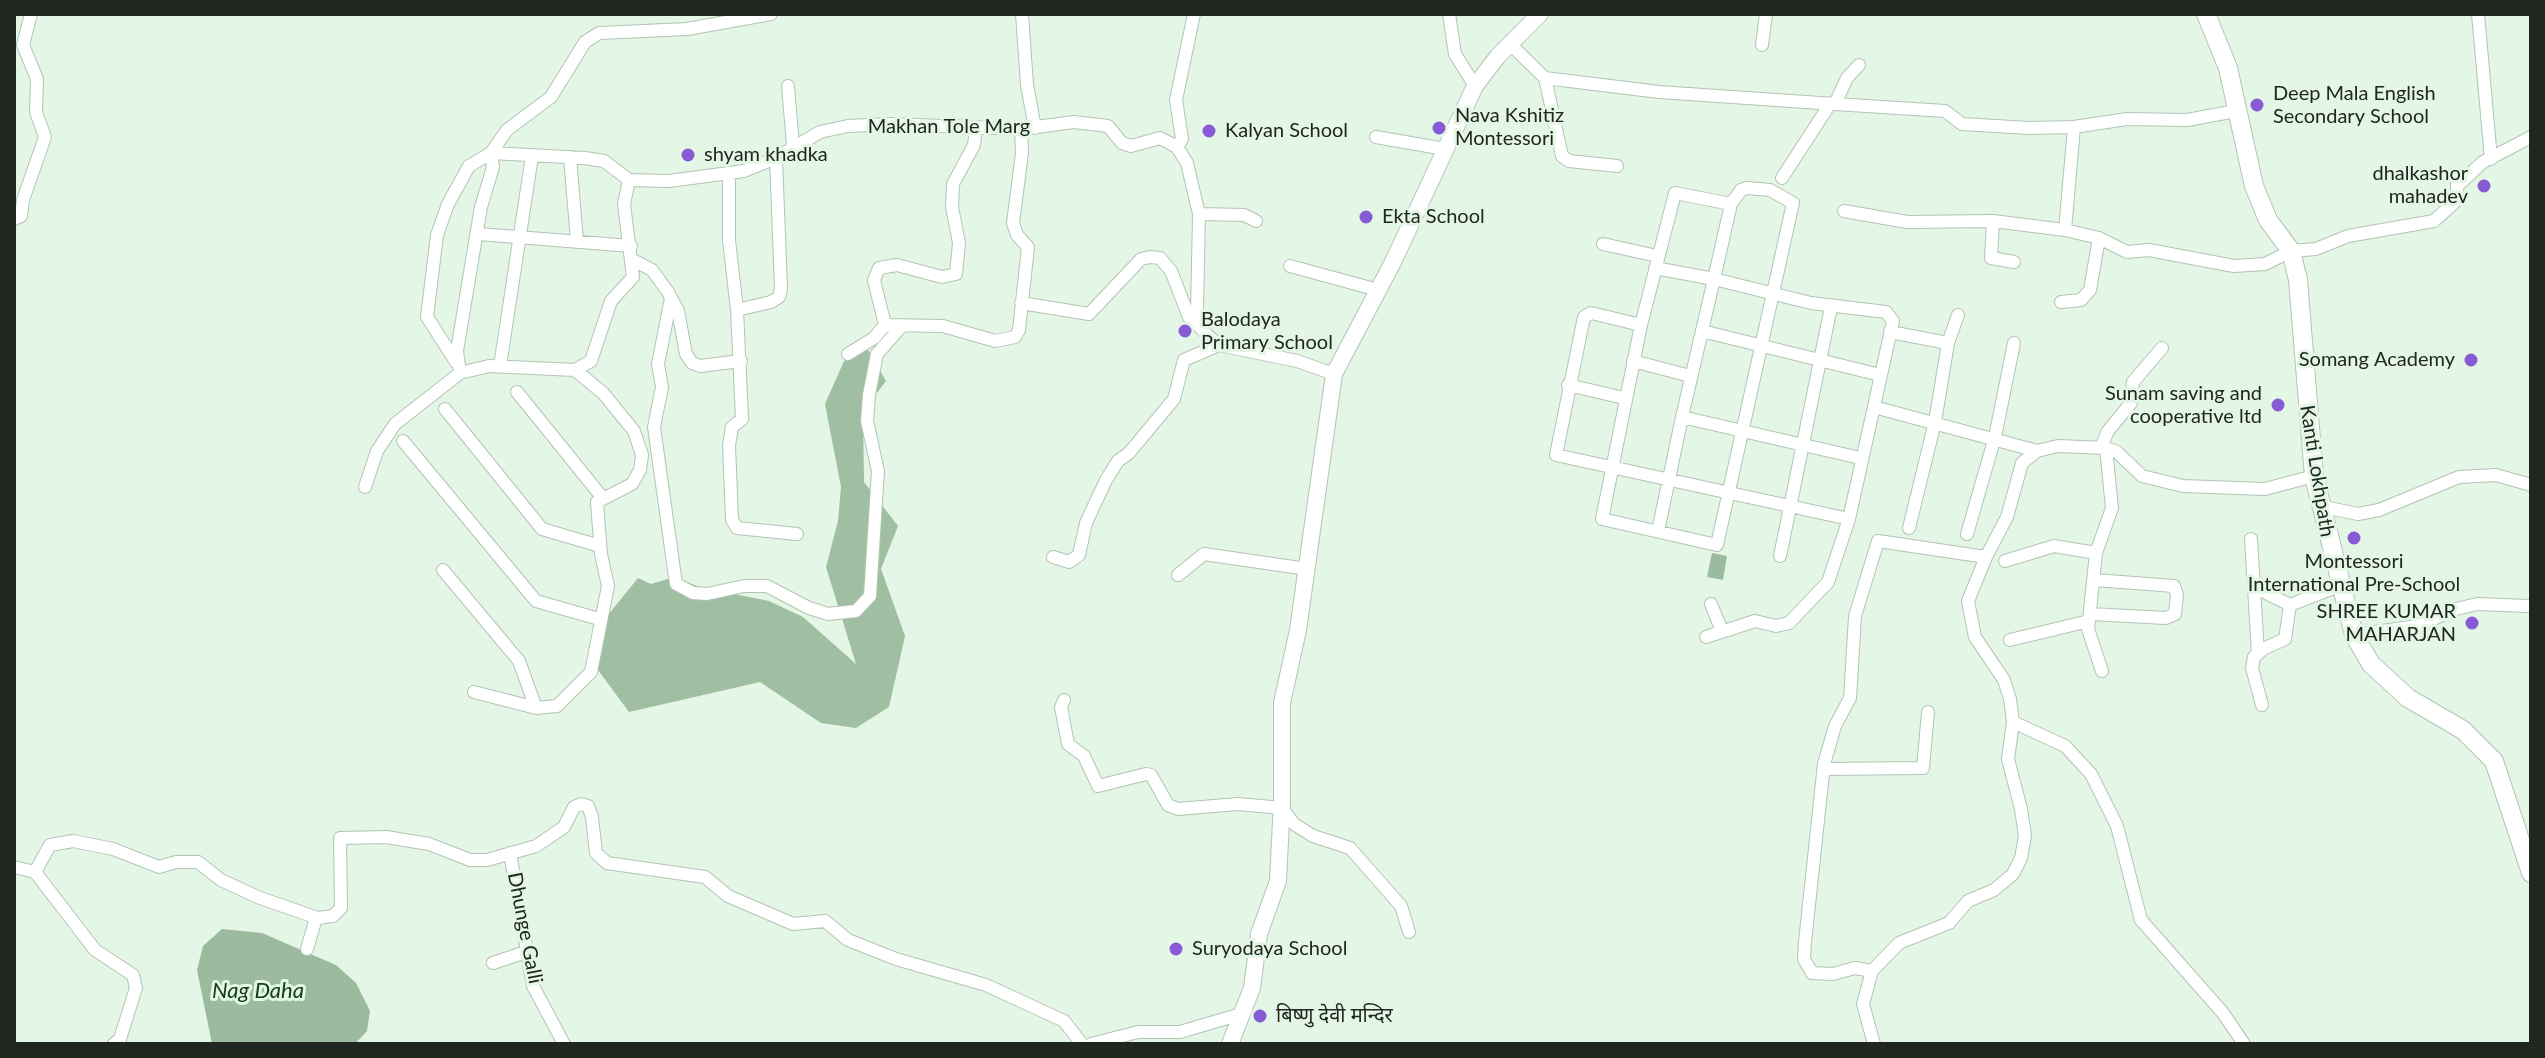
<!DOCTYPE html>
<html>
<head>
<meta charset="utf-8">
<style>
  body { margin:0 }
  #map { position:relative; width:2545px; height:1058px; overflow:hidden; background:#e4f6e5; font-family:Lato,sans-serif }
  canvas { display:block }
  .frame { position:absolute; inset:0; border:16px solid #202720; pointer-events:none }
</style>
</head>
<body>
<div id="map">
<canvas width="2545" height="1058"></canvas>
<div class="frame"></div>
</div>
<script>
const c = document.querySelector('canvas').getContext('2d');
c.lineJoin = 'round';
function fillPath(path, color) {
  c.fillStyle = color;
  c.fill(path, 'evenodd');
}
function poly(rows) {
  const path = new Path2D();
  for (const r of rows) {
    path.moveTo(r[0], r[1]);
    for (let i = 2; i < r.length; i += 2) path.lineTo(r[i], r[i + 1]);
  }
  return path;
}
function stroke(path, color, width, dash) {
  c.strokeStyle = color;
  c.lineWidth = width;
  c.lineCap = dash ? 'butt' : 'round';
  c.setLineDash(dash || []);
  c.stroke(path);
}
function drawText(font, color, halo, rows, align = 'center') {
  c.font = font + ' Lato,"Noto Sans Devanagari",sans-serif';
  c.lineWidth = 6;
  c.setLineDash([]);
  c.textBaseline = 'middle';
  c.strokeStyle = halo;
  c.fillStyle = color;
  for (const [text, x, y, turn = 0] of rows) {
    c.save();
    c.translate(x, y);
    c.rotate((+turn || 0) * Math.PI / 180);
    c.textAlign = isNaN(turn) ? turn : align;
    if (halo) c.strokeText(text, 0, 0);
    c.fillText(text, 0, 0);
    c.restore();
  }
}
fillPath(poly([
  [868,350,886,381,863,411,864,482,898,526,881,569,905,636,889,707,856,728,821,723,760,682,629,712,598,670,604,620,638,578,651,584,675,577,699,587,769,601,803,617,856,664,826,567,838,521,841,487,825,404,844,361]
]), '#9fbea2');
fillPath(poly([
  [1712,553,1727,556,1723,580,1707,577],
  [222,929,262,933,336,965,356,983,370,1011,367,1031,355,1044,212,1044,197,970,203,946]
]), '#9cbb9e');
const street = poly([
  [1022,14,1027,85,1035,128],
  [1449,14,1455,54,1475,86],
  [2478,14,2491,159],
  [1510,44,1545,78,1562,156,1569,161,1617,166],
  [1762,45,1766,14],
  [1545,78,1659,92,1835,104,1847,78,1859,65],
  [788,86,793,145],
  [1835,104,1945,111,1962,124,2029,128,2074,127,2127,119,2187,120,2236,111],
  [1376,137,1445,149],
  [1177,147,1182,139,1176,100,1194,14],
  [570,157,577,241],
  [776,158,781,288,779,297,771,302,737,310,742,419,732,427,729,445,732,520,737,528,797,534],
  [729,174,729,240,737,310],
  [1782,178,1830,104],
  [2457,186,2483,162,2531,137],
  [1844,211,1907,222,1993,221,2065,230,2099,238,2127,252,2149,250,2234,266,2265,264,2291,251,2316,249,2348,236,2434,221,2457,200,2457,180],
  [1199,214,1244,215,1256,221],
  [14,219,21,216,23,200,45,137,36,112,37,79,23,45,31,14],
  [1993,221,1991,258,2014,262],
  [2065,230,2074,127],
  [479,234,631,246],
  [1603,244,1657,256],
  [633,260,652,270,668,292,678,311,686,354,692,363,700,366,741,361],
  [1290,266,1378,290],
  [1655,268,1714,279,1682,417],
  [671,298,658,364,662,387,654,427,676,584,693,593,707,594,744,586,767,586,809,608,828,614,856,611,870,596,878,471,867,421,869,395,877,354,900,328],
  [2061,302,2081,300,2090,290,2099,238],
  [1021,303,1089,314,1141,259,1150,257,1160,258,1171,271,1189,317,1200,327],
  [885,325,943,326,995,341,1015,337,1019,330,1028,247,1017,235,1013,223,1022,153,1021,129],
  [1641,325,1602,519,1717,545,1793,203,1770,190,1747,188,1741,190,1731,204],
  [1702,331,1880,375],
  [1890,332,1948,343],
  [848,354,874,338,885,325,874,280,879,268,897,265,942,277,956,274,959,243,952,207,953,184,974,145,976,130],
  [1633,361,1690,376],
  [456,362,427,317,437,235,448,204,469,166,491,153,507,130,551,97,585,42,599,33,687,29,771,14],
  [500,366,532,156],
  [460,373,457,351,481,207,493,167,491,153,585,158,604,161,629,180,669,181,744,171,776,158,820,132,848,126,890,124,1021,129,1074,122,1108,126,1122,143,1131,146,1160,138,1177,147,1187,163,1199,214,1197,312,1200,327,1207,335,1219,345,1297,361,1334,374],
  [1568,385,1624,398],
  [517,392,602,497],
  [1874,407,2037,451],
  [445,409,542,529,600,546],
  [403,441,536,601,599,619],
  [2101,447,2108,431,2131,403,2133,382,2162,348],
  [365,487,377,451,395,424,460,373,489,366,575,370,591,361,611,301,633,277,624,204,629,180],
  [2319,506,2358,514,2379,510,2459,477,2496,475,2531,485],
  [1909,528,1935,422,1948,343,1958,315],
  [1658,531,1682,417,1860,458],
  [1967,534,1995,437,2014,343],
  [2251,539,2258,654],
  [1780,556,1831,307],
  [1053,557,1069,562,1079,555,1086,523,1106,480,1118,461,1129,453,1174,399,1184,360,1219,345],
  [1986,557,1968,601,1975,637,2004,680,2010,699,2013,722,2008,759,2021,809,2025,836,2021,858,2013,874,1994,890,1968,901,1949,923,1899,943,1872,971,1855,968,1833,974,1812,973,1804,959,1805,942,1824,764,1835,726,1850,698,1855,616,1878,541,1986,557,2007,517,2022,463,2037,451,2058,446,2106,448,2117,452,2142,476,2183,486,2265,489,2314,476],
  [2005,561,2054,546,2096,553],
  [443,570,519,661,536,708],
  [1178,575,1204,554,1307,569],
  [2254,587,2290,605],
  [1711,604,1722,631],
  [2091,614,2166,618,2175,614,2177,595,2174,586,2094,580],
  [2354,635,2417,626,2456,609,2477,604,2528,606],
  [1706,637,1755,621,1776,626,1789,623,1828,582,1849,519,1893,321,1886,312,1811,303,1714,279,1731,204,1675,193,1641,325,1591,313,1584,317,1556,455,1849,519],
  [2010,640,2089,621],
  [2102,671,2088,629,2096,553,2112,508,2106,448],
  [474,692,536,708,557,706,591,672,608,586,601,554,597,502,632,484,640,470,642,455,634,431,603,393,575,370],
  [1064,700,1061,707,1068,744,1084,756,1098,786,1146,774,1151,775,1168,805,1178,809,1238,804,1282,808,1294,824,1313,836,1350,848,1401,906,1409,932],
  [2262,705,2252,668,2254,657,2263,649,2285,639,2290,605,2339,586],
  [2013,722,2065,746,2091,774,2117,826,2141,920,2223,1013,2244,1044],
  [1824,769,1923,768,1928,712],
  [510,853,533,986,564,1044],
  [14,867,35,872],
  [307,949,316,918],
  [493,963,526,952],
  [1872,971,1863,1004,1874,1044],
  [114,1044,120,1039,136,988,133,975,95,950,35,872,50,845,73,841,113,849,159,867,176,862,198,862,221,880,260,898,318,918,333,916,341,908,340,838,386,837,429,844,470,860,487,860,536,846,564,827,574,807,581,804,588,806,592,817,596,853,607,863,705,877,728,896,793,924,825,921,848,940,896,959,986,985,1064,1021,1082,1044],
  [1091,1044,1138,1032,1180,1032,1241,1014]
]);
const secondary = poly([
  [1230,1044,1252,988,1259,934,1278,881,1282,801,1282,703,1298,630,1334,374,1393,262,1475,86,1498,56,1540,14]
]);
const primary = poly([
  [2206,14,2228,68,2254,186,2268,220,2291,251,2298,280,2314,476,2354,635,2371,664,2408,698,2463,730,2494,761,2531,873]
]);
stroke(street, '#b3c4b4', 14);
stroke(secondary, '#b3c4b4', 18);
stroke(primary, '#b3c4b4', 20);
stroke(street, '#fff', 12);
stroke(secondary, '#fff', 16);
stroke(primary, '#fff', 18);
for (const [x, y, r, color] of [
  [2257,105,8,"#875bd5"],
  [1439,128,8,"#875bd5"],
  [1209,131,8,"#875bd5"],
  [688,155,8,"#875bd5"],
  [2484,186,8,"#875bd5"],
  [1366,217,8,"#875bd5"],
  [1185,331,8,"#875bd5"],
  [2471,360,8,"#875bd5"],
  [2278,405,8,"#875bd5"],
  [2354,538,8,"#875bd5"],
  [2472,623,8,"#875bd5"],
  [1176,949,8,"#875bd5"],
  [1260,1016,8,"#875bd5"]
]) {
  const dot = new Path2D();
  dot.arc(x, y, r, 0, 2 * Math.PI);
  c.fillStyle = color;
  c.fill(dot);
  stroke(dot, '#e4f6e5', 3);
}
drawText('20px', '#202720', '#e4f6e5', [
  ["Deep Mala English",2273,94],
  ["Secondary School",2273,117],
  ["Nava Kshitiz",1455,116],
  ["Montessori",1455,139],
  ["Kalyan School",1225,131],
  ["shyam khadka",704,155],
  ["dhalkashor",2468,174,"right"],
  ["mahadev",2468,197,"right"],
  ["Ekta School",1382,217],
  ["Balodaya",1201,320],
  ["Primary School",1201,343],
  ["Somang Academy",2455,360,"right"],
  ["Sunam saving and",2262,394,"right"],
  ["cooperative ltd",2262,417,"right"],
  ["Montessori",2354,562,"center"],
  ["International Pre-School",2354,585,"center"],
  ["SHREE KUMAR",2456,612,"right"],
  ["MAHARJAN",2456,635,"right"],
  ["Suryodaya School",1192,949],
  ["बिष्णु देवी मन्दिर",1276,1016]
], 'left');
drawText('20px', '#202720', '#e4f6e5', [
  ["Makhan Tole Marg",949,127],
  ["Kanti Lokhpath",2317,471,81],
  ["Dhunge Galli",525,928,79]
]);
drawText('italic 22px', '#11401a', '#e4f6e5', [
  ["Nag Daha",258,991]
]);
</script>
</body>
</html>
